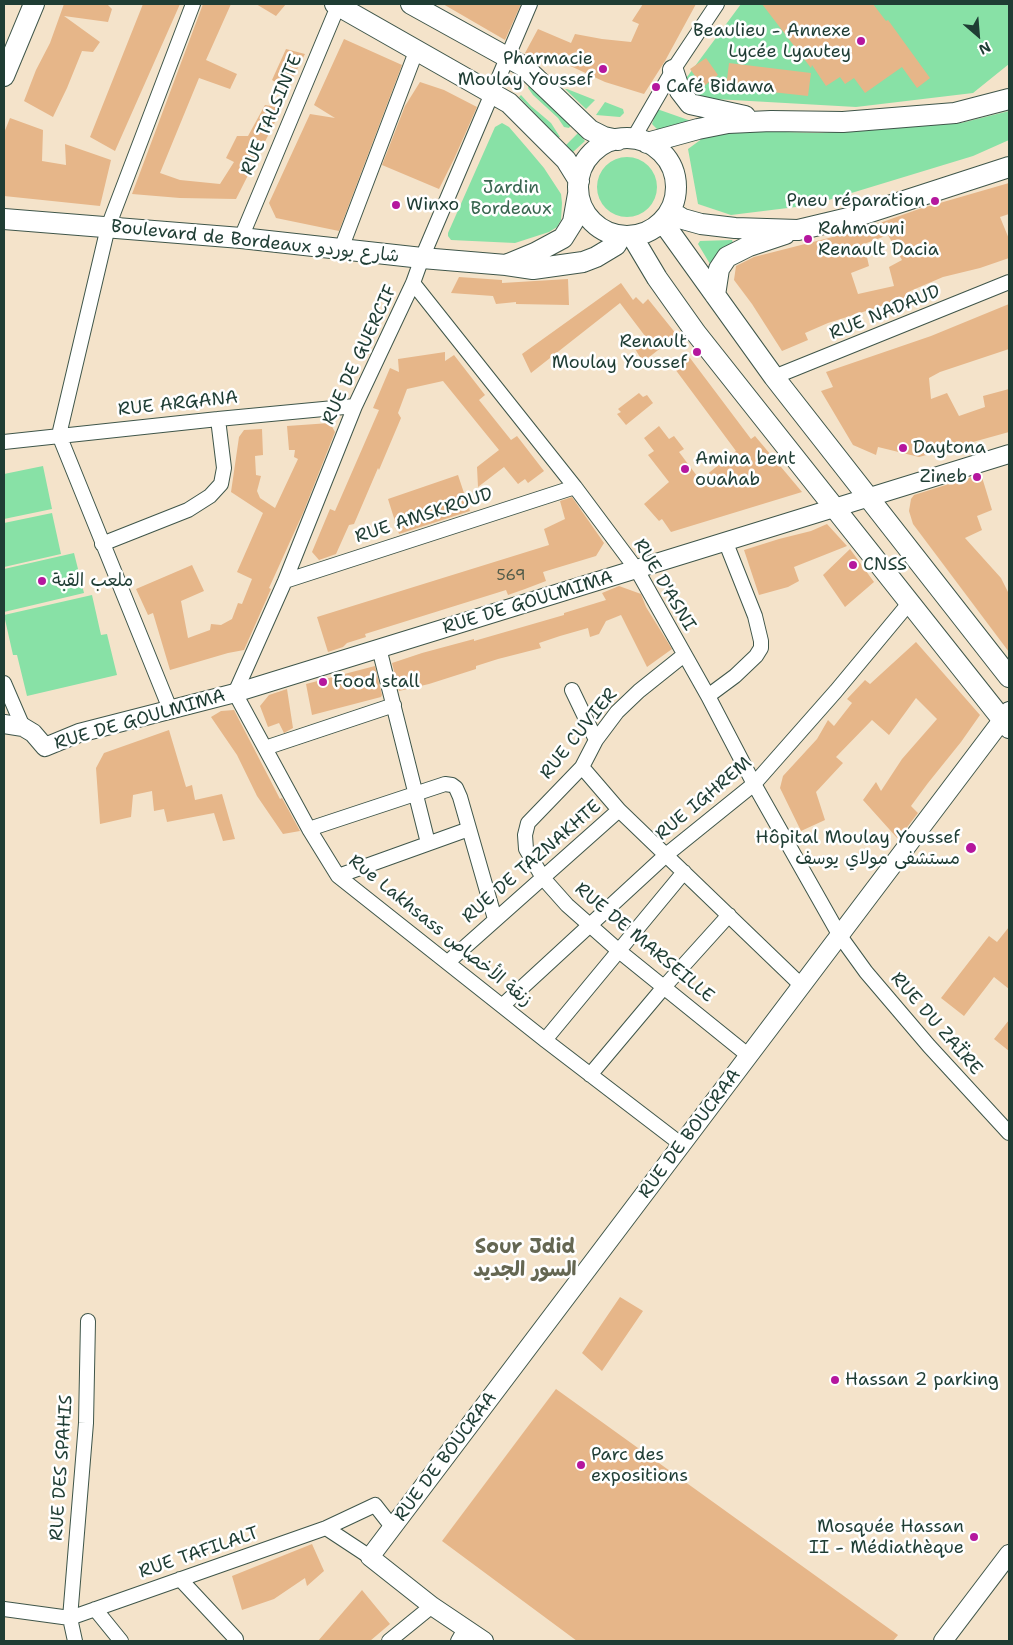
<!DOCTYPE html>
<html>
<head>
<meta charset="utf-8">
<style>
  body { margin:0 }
  #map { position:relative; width:1013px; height:1645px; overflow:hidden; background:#f4e3ca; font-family:"Shantell Sans",sans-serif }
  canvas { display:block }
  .frame { position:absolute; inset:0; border:5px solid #1f3d34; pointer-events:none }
  .north { position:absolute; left:953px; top:10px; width:50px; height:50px; -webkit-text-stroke:4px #fff; paint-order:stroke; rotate:153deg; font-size:14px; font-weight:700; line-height:20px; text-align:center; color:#1f3d34 }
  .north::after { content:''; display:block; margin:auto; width:18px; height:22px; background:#1f3d34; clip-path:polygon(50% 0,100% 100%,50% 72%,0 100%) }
</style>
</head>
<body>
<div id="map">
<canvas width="1013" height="1645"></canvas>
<div class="frame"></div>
<div class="north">N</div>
</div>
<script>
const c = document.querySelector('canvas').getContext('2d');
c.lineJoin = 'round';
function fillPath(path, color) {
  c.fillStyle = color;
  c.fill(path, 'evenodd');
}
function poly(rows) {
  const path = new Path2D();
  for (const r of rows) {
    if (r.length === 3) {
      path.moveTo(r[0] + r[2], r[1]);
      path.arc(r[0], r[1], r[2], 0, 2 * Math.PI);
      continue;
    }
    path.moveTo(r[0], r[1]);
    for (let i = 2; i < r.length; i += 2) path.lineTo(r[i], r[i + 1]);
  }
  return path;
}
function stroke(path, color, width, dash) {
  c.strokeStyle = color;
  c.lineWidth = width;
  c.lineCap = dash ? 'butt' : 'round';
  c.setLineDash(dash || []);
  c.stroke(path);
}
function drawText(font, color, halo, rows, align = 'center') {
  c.font = font + ' "Shantell Sans","Playpen Sans Arabic",sans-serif';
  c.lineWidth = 5;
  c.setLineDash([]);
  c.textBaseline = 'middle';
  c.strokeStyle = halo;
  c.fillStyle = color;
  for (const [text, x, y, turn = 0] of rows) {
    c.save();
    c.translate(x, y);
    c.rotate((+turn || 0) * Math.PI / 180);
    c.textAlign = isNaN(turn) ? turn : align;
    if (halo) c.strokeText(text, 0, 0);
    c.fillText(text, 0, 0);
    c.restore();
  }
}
fillPath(poly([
  [741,4,1009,4,1009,64,973,93,856,107,697,98,684,81],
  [529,85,571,125,569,128,564,127,558,118,533,95,528,88],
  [565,89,567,89,595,100,586,109],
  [521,95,531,106,551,123,560,137,558,137,519,97],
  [605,102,623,109,624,113,620,117,596,115],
  [657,109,694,122,659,131,652,124],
  [1009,111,1009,140,973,156,812,205,731,215,698,204,688,149,714,130,820,133,961,123],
  [502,123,509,127,528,149,544,168,561,194,562,203,561,220,557,227,549,232,515,243,451,240,448,236,448,233,495,127],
  [578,133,585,141,573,152,566,145],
  [627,187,30],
  [732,240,733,243,718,252,710,264,698,244,700,241],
  [43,466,52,509,4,519,4,474],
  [52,513,61,554,4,567,4,523],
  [74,553,84,593,4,612,4,569],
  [92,595,101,635,107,634,117,675,27,696,17,655,13,655,4,615]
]), '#88e1a6');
fillPath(poly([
  [64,4,107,4,112,9,108,22,64,16,100,42,93,52,82,51,67,88,53,117,24,101,36,70,50,43],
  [143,4,180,4,115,151,90,137],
  [203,4,231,4,206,60,237,74,230,89,199,78,160,173,180,180,220,184,234,162,226,158,237,136,248,136,265,105,282,108,236,199,180,198,132,194],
  [256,4,286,4,276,16],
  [443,4,521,4,505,40],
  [643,4,696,4,665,61,644,94,605,82,564,63,525,53,538,29,571,43,575,34,602,39,631,42,639,24,632,21],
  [762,4,873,4,886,21,888,20,930,78,917,88,902,67,865,93,854,78,845,84,840,77,826,86,812,65,811,68],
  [344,39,402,65,339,231,276,218,269,203,310,114,335,118,314,105],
  [286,49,305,54,287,89,272,80],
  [706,58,718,75,703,87,690,69],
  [729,63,811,73,808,96,726,87],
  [420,82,444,90,477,107,454,159,439,189,382,165,405,106],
  [10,118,43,130,42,161,66,165,65,144,111,160,100,206,4,196,4,133],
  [1009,183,1009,214,1000,217,1009,239,1009,258,980,268,943,277,908,292,910,301,888,304,828,323,805,333,808,340,782,351,752,304,734,280,736,266,754,257,860,230,919,209],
  [888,235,902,260,889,267,894,286,858,294,851,273,869,266,864,244],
  [459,277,502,280,502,283,568,279,569,305,516,304,516,302,496,304,493,296,451,293],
  [621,283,633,300,636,297,643,304,648,299,677,335,643,362,632,344,645,336,620,303,531,373,522,354],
  [1009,304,1009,349,940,372,929,378,931,399,947,393,959,416,985,407,983,396,1009,389,1009,432,919,457,878,447,876,455,853,445,821,391,833,387,826,372,931,336],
  [445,352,445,361,454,355,485,395,479,400,511,440,517,436,544,471,528,483,525,479,518,484,504,467,478,487,477,467,499,450,443,381,407,389,398,413,401,418,379,470,378,468,354,524,349,525,336,554,319,560,312,552,330,509,335,511,379,410,373,408,390,368,399,372,398,359],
  [690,358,751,439,755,436,802,492,671,532,662,519,659,521,644,504,669,482,648,455,654,451,644,438,659,426,669,439,674,436,684,449,679,452,700,480,736,451,675,369],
  [639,393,643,397,647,395,653,403,626,425,617,414,621,412,618,409],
  [330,423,335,432,303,513,269,588,271,589,244,650,228,653,170,670,153,613,148,615,136,589,192,565,204,591,181,601,188,638,210,630,211,624,221,625,232,619,238,603,242,604,252,579,237,572,263,513,231,492,239,437,244,430,262,429,263,455,255,456,256,475,261,476,257,491,260,498,275,508,298,459,294,457,295,450,289,450,287,426],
  [981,474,992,510,977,516,982,530,965,538,1001,578,1009,594,1009,652,913,524,909,511,911,499,914,495],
  [458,475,470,511,399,534,388,499],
  [572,497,604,543,596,556,543,572,546,581,525,589,508,595,506,590,365,634,366,637,347,643,343,647,328,652,317,617,549,545,544,529,565,519,560,501],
  [827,524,847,546,794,567,799,581,788,587,759,595,744,550,779,539,811,531],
  [850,549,874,582,845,607,823,575],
  [619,586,641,594,646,607,672,649,647,667,621,615,606,621,599,634,590,637,588,628,560,636,539,643,541,648,498,659,476,666,476,669,429,684,399,691,392,663,422,653,474,639,474,641,564,615,564,613,606,600,602,593],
  [916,642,980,715,961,742,928,783,911,806,918,813,898,839,863,800,876,782,881,791,902,759,937,719,916,698,889,735,872,720,836,757,843,763,816,792,825,820,801,831,780,788,783,776,817,739,828,720,834,726,852,703,847,699,865,680,870,684],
  [375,666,382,695,381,697,312,715,306,684],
  [287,689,293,728,284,733,279,723,268,727,260,706,269,695],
  [234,710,280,799,282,798,300,831,283,834,257,796,237,755,211,717,221,711],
  [169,730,186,787,192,785,195,800,222,794,235,839,223,841,214,813,167,822,164,809,154,811,152,791,133,795,131,817,100,824,96,768,104,753],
  [1009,927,1009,989,994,977,964,1016,941,998,989,936,997,942],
  [1009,1020,1009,1051,994,1039],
  [620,1297,643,1311,602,1371,582,1353],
  [556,1389,898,1635,893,1641,577,1641,442,1541],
  [312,1544,324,1571,307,1586,305,1578,274,1599,242,1610,232,1576],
  [362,1590,390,1624,370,1641,318,1641]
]), '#e6b689');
const minor = poly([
  [530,4,422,258,413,283,355,406,285,581,235,693,309,829,338,876,545,1040,682,1145],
  [633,139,673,70,717,4],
  [241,238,338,6],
  [341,249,417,49],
  [413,283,575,487,637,570,708,696,754,784,840,936,866,972,929,1046,1009,1133],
  [774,377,1009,282],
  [4,442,218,419,355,406],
  [102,544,188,510,210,496,221,484,224,468,218,419],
  [285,581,575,487],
  [379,648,428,843],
  [684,655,639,691,617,712,596,740,582,767,528,823,525,835,526,849,543,878,567,905,619,951,749,1056],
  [4,683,23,727],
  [572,690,596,740],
  [708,696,735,676,756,656,761,648,761,641,755,616,726,543],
  [170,709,59,435,108,227,193,4],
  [265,748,394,705],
  [582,767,619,810,802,986],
  [309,829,445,784,452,785,456,788,460,797,495,919],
  [338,876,469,829],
  [448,962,619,810],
  [502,1006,666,855,754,784,836,691,910,602],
  [545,1040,684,872],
  [590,1075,664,987,729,915],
  [326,1528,370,1557],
  [180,1579,236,1639],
  [4,1609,70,1618,326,1528,375,1505,393,1528],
  [95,1609,121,1641],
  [75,1641,70,1618,86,1423,88,1321],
  [389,1641,432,1606],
  [458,1641,465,1629]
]);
const tertiary = poly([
  [4,724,23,727,33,733,45,747,79,733,235,693,1009,454],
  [484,1641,432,1606,370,1557,1009,711],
  [943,1641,1009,1554]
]);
const secondary = poly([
  [335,4,509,103,566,160,579,181],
  [411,4,523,66,590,130,604,137,618,140],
  [673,70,680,91,690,104,745,116],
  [4,76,34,4],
  [627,187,49],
  [647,143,698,129,728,123,771,121,843,122,955,113,1009,99],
  [670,211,683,219,701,224,735,228,798,230,861,215,1009,167],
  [4,219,241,238,422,258,506,265,533,269,583,262,596,257,616,245,621,236],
  [662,221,774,377,1009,677],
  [632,236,657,278,696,333,1009,728],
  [506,265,535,253,563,238,573,222,578,194],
  [715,295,719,269,727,257,749,246,785,234]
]);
stroke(minor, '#3f564a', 16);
stroke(tertiary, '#3f564a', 20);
stroke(secondary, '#3f564a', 22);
stroke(minor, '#fff', 14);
stroke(tertiary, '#fff', 18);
stroke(secondary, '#fff', 20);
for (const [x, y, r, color] of [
  [861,41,5,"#b5179e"],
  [603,69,5,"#b5179e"],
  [656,87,5,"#b5179e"],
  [935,201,5,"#b5179e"],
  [396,205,5,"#b5179e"],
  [808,239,5,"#b5179e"],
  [697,352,5,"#b5179e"],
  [903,448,5,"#b5179e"],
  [685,469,5,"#b5179e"],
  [977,477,5,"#b5179e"],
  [853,565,5,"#b5179e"],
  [42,581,5,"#b5179e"],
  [323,682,5,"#b5179e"],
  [971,848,6,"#b5179e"],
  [835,1380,5,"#b5179e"],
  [581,1465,5,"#b5179e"],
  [974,1537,5,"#b5179e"]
]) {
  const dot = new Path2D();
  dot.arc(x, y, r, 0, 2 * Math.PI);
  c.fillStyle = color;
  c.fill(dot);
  stroke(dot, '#fff', 2);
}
drawText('15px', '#515b49', null, [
  ["569",511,576]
]);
drawText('18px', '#1f3d34', '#fff', [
  ["Beaulieu - Annexe",851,31,"right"],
  ["Lycée Lyautey",851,52,"right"],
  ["Pharmacie",593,59,"right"],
  ["Moulay Youssef",593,80,"right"],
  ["Café Bidawa",666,87],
  ["Pneu réparation",925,201,"right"],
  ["Winxo",406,205],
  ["Rahmouni",818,229],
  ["Renault Dacia",818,250],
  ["Renault",687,342,"right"],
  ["Moulay Youssef",687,363,"right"],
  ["Daytona",913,448],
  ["Amina bent",695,459],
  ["ouahab",695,480],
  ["Zineb",967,477,"right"],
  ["CNSS",863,565],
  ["ملعب القبة",52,581],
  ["Food stall",333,682],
  ["Hôpital Moulay Youssef",960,838,"right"],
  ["مستشفى مولاي يوسف",960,859,"right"],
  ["Hassan 2 parking",845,1380],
  ["Parc des",591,1455],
  ["expositions",591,1476],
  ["Mosquée Hassan",964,1527,"right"],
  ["II - Médiathèque",964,1548,"right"]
], 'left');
drawText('18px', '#1f3d34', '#fff', [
  ["RUE TALSINTE",272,115,-67],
  ["Boulevard de Bordeaux شارع بوردو",255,242,6],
  ["RUE NADAUD",885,313,-22],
  ["RUE DE GUERCIF",360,355,-65],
  ["RUE ARGANA",178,404,-6],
  ["RUE AMSKROUD",424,516,-18],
  ["RUE D'ASNI",664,585,59],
  ["RUE DE GOULMIMA",528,603,-17],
  ["RUE DE GOULMIMA",140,720,-16],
  ["RUE CUVIER",579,734,-51],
  ["RUE IGHREM",704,799,-40],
  ["RUE DE TAZNAKHTE",532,862,-41],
  ["Rue Lakhsass زنقة الأخصاص",440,931,39],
  ["RUE DE MARSEILLE",644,943,40],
  ["RUE DU ZAÏRE",936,1024,49],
  ["RUE DE BOUCRAA",690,1134,-53],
  ["RUE DE BOUCRAA",446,1457,-53],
  ["RUE DES SPAHIS",62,1468,-86],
  ["RUE TAFILALT",199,1553,-19]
]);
drawText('18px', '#396650', '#fff', [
  ["Jardin",511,188],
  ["Bordeaux",511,209]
]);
drawText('bold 20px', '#656752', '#fff', [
  ["Sour Jdid",525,1248],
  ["السور الجديد",525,1271]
]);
</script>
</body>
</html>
